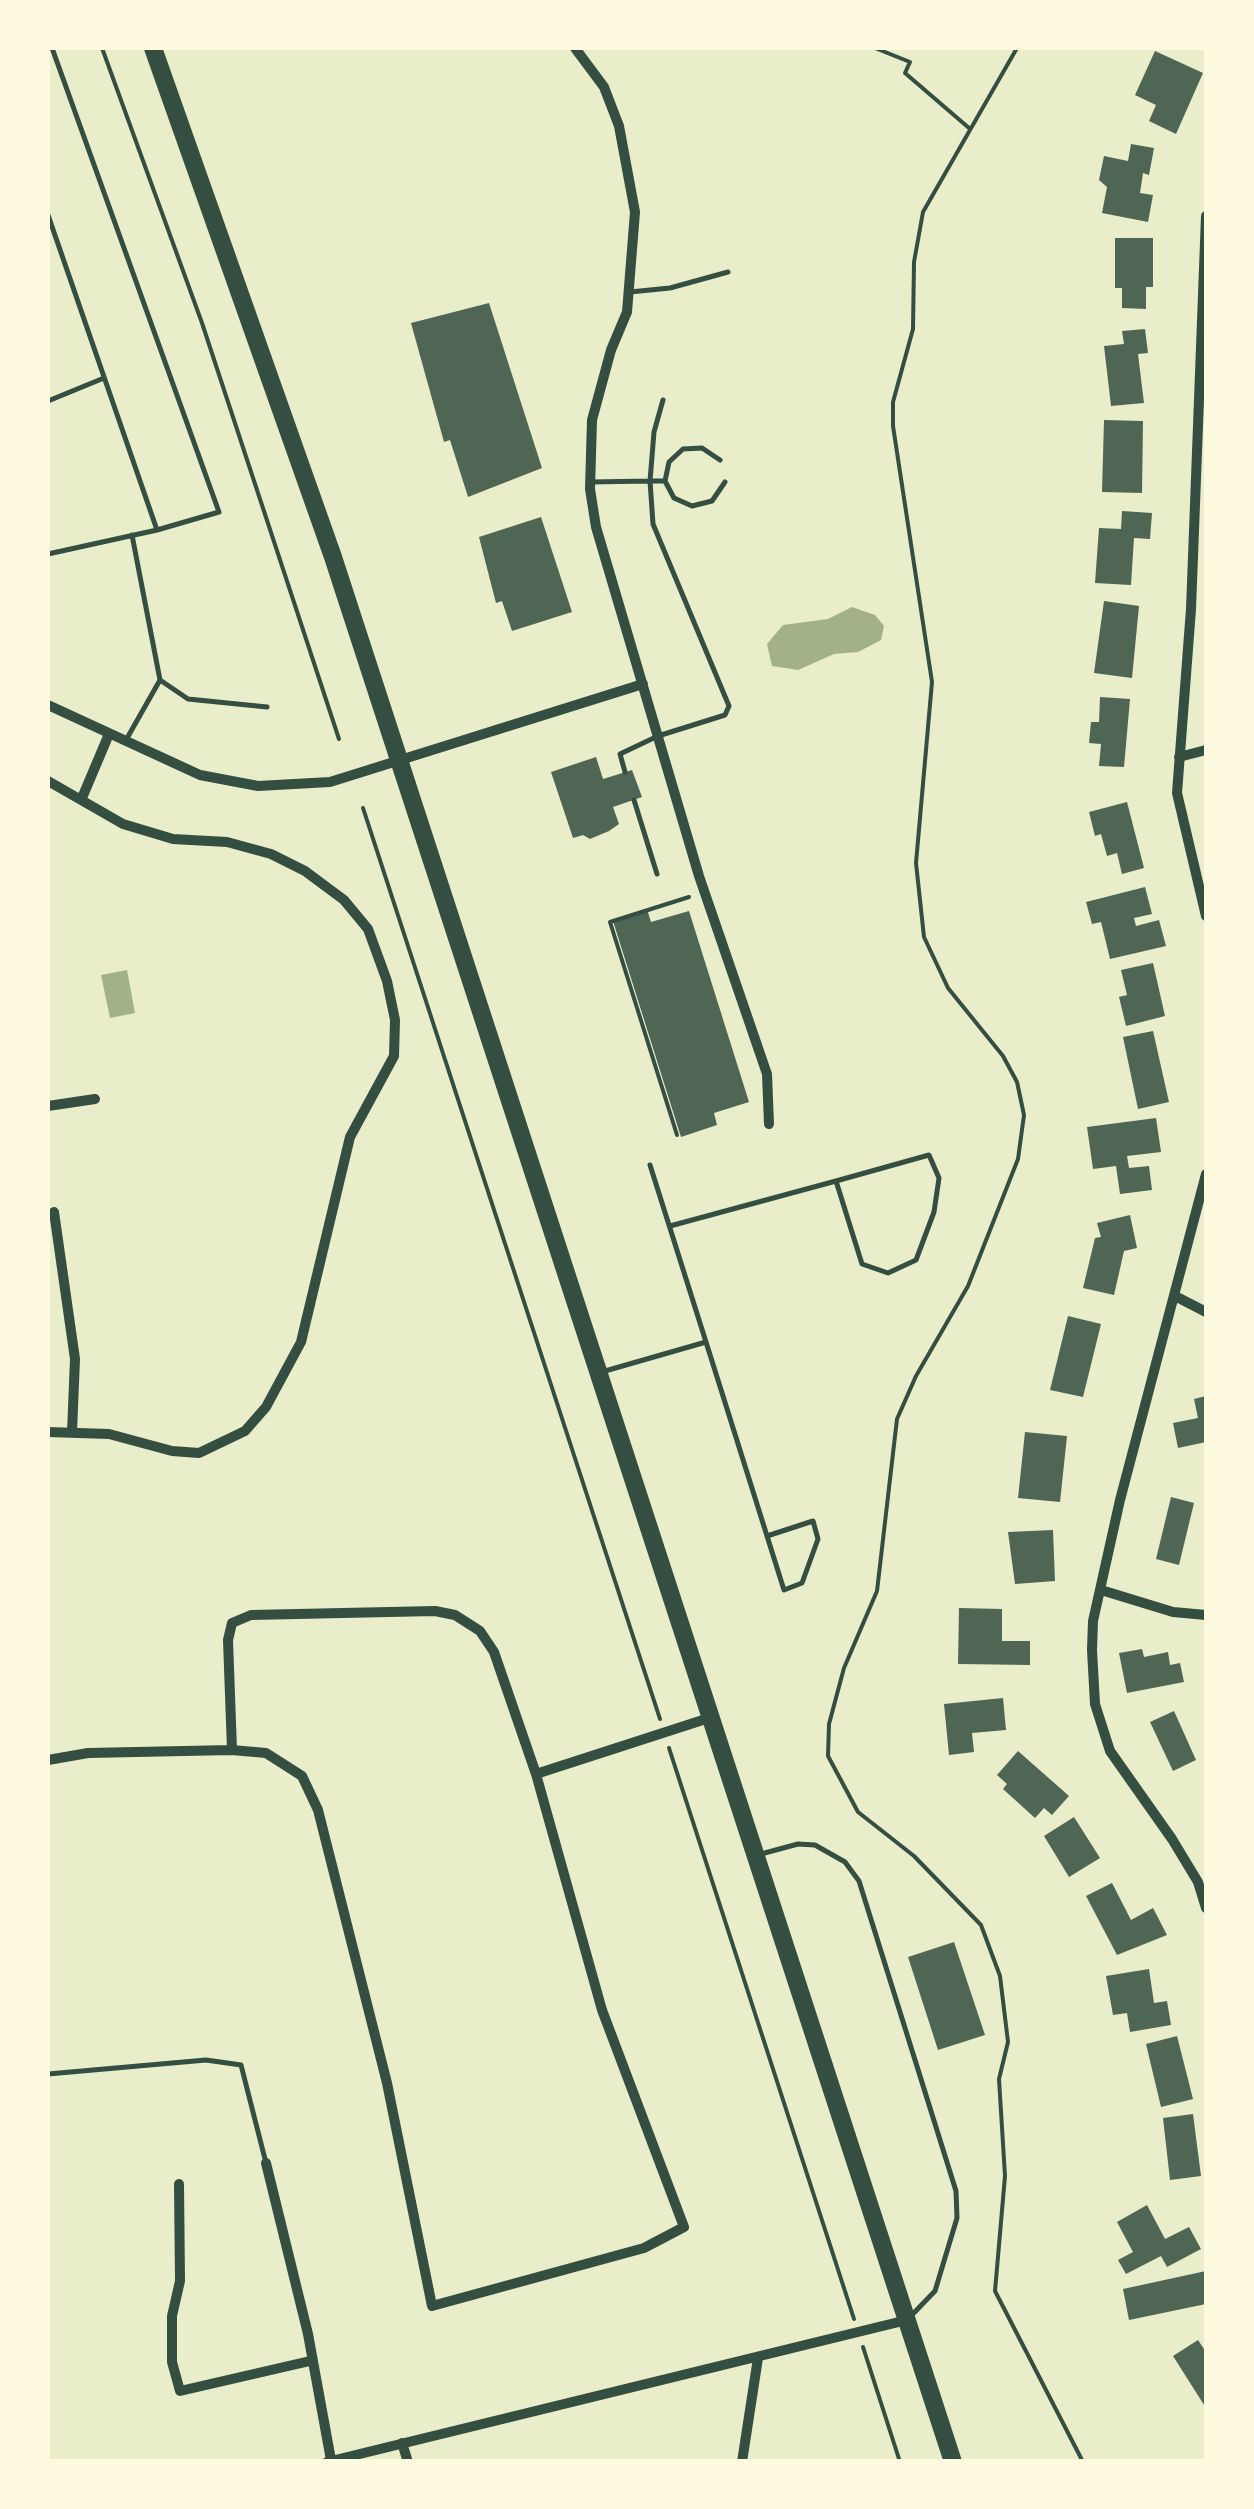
<!DOCTYPE html>
<html>
<head>
<meta charset="utf-8">
<style>
  body { margin:0 }
  #map { position:relative; width:1254px; height:2509px; overflow:hidden; background:#e9edc9; font-family:Inter,sans-serif }
  canvas { display:block }
  .frame { position:absolute; inset:0; border:50px solid #fefae0; pointer-events:none }
</style>
</head>
<body>
<div id="map">
<canvas width="1254" height="2509"></canvas>
<div class="frame"></div>
</div>
<script>
const c = document.querySelector('canvas').getContext('2d');
c.lineJoin = 'round';
function fillPath(path, color) {
  c.fillStyle = color;
  c.fill(path, 'evenodd');
}
function poly(rows) {
  const path = new Path2D();
  for (const r of rows) {
    path.moveTo(r[0], r[1]);
    for (let i = 2; i < r.length; i += 2) path.lineTo(r[i], r[i + 1]);
  }
  return path;
}
function stroke(path, color, width, dash) {
  c.strokeStyle = color;
  c.lineWidth = width;
  c.lineCap = dash ? 'butt' : 'round';
  c.setLineDash(dash || []);
  c.stroke(path);
}
fillPath(poly([
  [852,607,875,615,884,626,881,640,858,652,834,654,798,670,772,666,767,644,783,625,828,619],
  [127,970,135,1013,110,1018,101,975]
]), '#a3b18a');
fillPath(poly([
  [1155,51,1203,73,1176,134,1149,121,1156,105,1135,95],
  [1131,144,1154,148,1149,175,1143,173,1140,193,1153,195,1148,222,1102,213,1107,187,1099,180,1104,156,1128,161],
  [1115,238,1153,238,1153,287,1146,287,1146,309,1122,308,1122,288,1115,288],
  [489,303,542,468,468,497,450,440,444,442,411,323],
  [1145,329,1148,353,1138,354,1144,403,1111,406,1104,346,1124,344,1122,331],
  [1104,420,1143,421,1142,493,1102,492],
  [1122,511,1152,513,1150,539,1134,538,1131,585,1095,583,1099,528,1121,529],
  [541,517,572,612,512,631,502,601,496,603,479,537],
  [1104,601,1139,606,1132,678,1094,673],
  [1100,697,1130,699,1124,767,1099,766,1101,744,1089,743,1091,722,1099,722],
  [596,757,603,779,632,770,642,797,613,807,619,824,609,831,590,839,583,835,573,838,551,772],
  [1127,802,1144,868,1122,874,1117,853,1107,856,1101,834,1095,836,1089,812],
  [1145,887,1152,914,1134,918,1136,926,1159,920,1166,946,1110,959,1101,922,1092,924,1086,902],
  [647,909,651,922,689,911,749,1102,714,1113,717,1125,681,1137,613,921],
  [1153,963,1165,1016,1126,1026,1119,997,1127,995,1121,970],
  [1153,1031,1169,1102,1138,1109,1123,1037],
  [1156,1118,1161,1152,1127,1156,1129,1168,1149,1166,1152,1190,1120,1194,1116,1166,1093,1169,1087,1127],
  [1130,1215,1137,1248,1124,1251,1114,1295,1083,1288,1095,1238,1101,1237,1097,1223],
  [1068,1316,1101,1324,1083,1397,1050,1390],
  [1206,1396,1206,1442,1178,1448,1173,1423,1198,1418,1194,1399],
  [1025,1432,1067,1436,1060,1502,1018,1498],
  [1171,1497,1194,1503,1179,1565,1156,1559],
  [1053,1530,1055,1581,1015,1584,1008,1532],
  [959,1608,1002,1609,1002,1641,1030,1641,1030,1665,958,1664],
  [1142,1649,1144,1657,1168,1652,1170,1665,1180,1663,1184,1682,1127,1693,1119,1653],
  [1003,1698,1006,1730,972,1733,974,1752,949,1755,944,1704],
  [1174,1711,1196,1760,1173,1771,1150,1722],
  [1018,1751,1069,1796,1052,1815,1044,1808,1035,1818,1003,1789,1007,1784,997,1775],
  [1074,1817,1100,1858,1069,1877,1044,1836],
  [1112,1883,1131,1920,1153,1908,1167,1935,1117,1955,1086,1896],
  [954,1942,985,2035,938,2050,908,1957],
  [1149,1969,1154,2003,1167,2001,1171,2025,1130,2032,1127,2013,1113,2015,1106,1976],
  [1177,2036,1193,2099,1161,2107,1146,2044],
  [1193,2114,1201,2176,1170,2180,1163,2118],
  [1147,2205,1165,2239,1189,2227,1201,2249,1167,2267,1161,2256,1126,2274,1118,2260,1133,2252,1117,2222],
  [1206,2271,1206,2304,1129,2320,1123,2289],
  [1198,2340,1206,2352,1206,2408,1173,2356]
]), '#4f6655');
stroke(poly([
  [102,48,202,323,339,739],
  [875,48,910,62,905,73,969,128],
  [1017,48,923,212,914,262,913,329,893,402,893,426,932,682,916,863,924,937,948,988,1003,1056,1017,1082,1024,1115,1018,1159,968,1286,916,1376,897,1419,877,1591,844,1668,829,1724,828,1756,858,1812,914,1856,981,1925,1000,1976,1008,2042,999,2079,1005,2176,995,2291,1083,2462],
  [363,808,660,1719],
  [677,1135,610,922,689,897],
  [669,1748,854,2319],
  [863,2347,900,2462]
]), '#344e41', 4);
stroke(poly([
  [48,215,157,530,219,512,52,48],
  [630,292,670,288,728,272],
  [663,400,654,432,650,481,664,481],
  [48,401,104,378],
  [720,460,702,448,683,449,669,462,665,481,674,498,692,506,712,501,725,482],
  [590,482,650,481,653,524,729,706,725,715,658,736,620,754,625,772],
  [48,554,157,530],
  [160,680,188,699,267,707],
  [126,740,160,680,132,535],
  [634,800,657,874],
  [650,1165,706,1342],
  [670,1226,836,1181,929,1155,939,1178,934,1212,916,1260,888,1273,862,1264,836,1181],
  [605,1371,706,1342,784,1590,802,1583,818,1539,813,1521,767,1536],
  [761,1854,798,1844,815,1845,845,1862,859,1881,956,2191,957,2218,935,2291,909,2318],
  [48,2074,206,2060,241,2065,266,2163]
]), '#344e41', 5);
stroke(poly([
  [575,48,604,87,619,126,635,212,627,312,611,350,592,420,590,489,596,527,699,876,767,1074,769,1124],
  [1206,216,1191,609,1177,793,1206,916],
  [48,705,200,775,258,786,330,782,643,684],
  [1179,757,1206,750],
  [48,781,123,824,173,839,227,842,271,854,305,871,344,900,368,929,387,981,395,1020,394,1056,350,1137,301,1342,266,1407,245,1431,199,1453,172,1451,109,1434,48,1432],
  [82,798,109,734],
  [48,1106,95,1099],
  [1206,1174,1120,1500,1093,1621,1092,1650,1095,1704,1110,1751,1172,1839,1198,1882,1206,1908],
  [54,1212,75,1359,72,1432],
  [1175,1296,1206,1312],
  [1101,1590,1173,1612,1206,1615],
  [48,1760,88,1753,232,1750,266,1753,302,1776,318,1810,387,2083,432,2306,644,2248,684,2227,602,2010,536,1774,494,1652,480,1631,455,1615,435,1611,251,1615,232,1623,228,1640,232,1750],
  [536,1774,709,1718],
  [266,2163,308,2334,331,2460],
  [179,2184,180,2281,172,2316,172,2362,180,2391,310,2361],
  [402,2443,408,2462],
  [327,2462,907,2320],
  [742,2462,758,2358]
]), '#344e41', 10);
stroke(poly([
  [153,48,333,557,953,2462]
]), '#344e41', 18);
</script>
</body>
</html>
